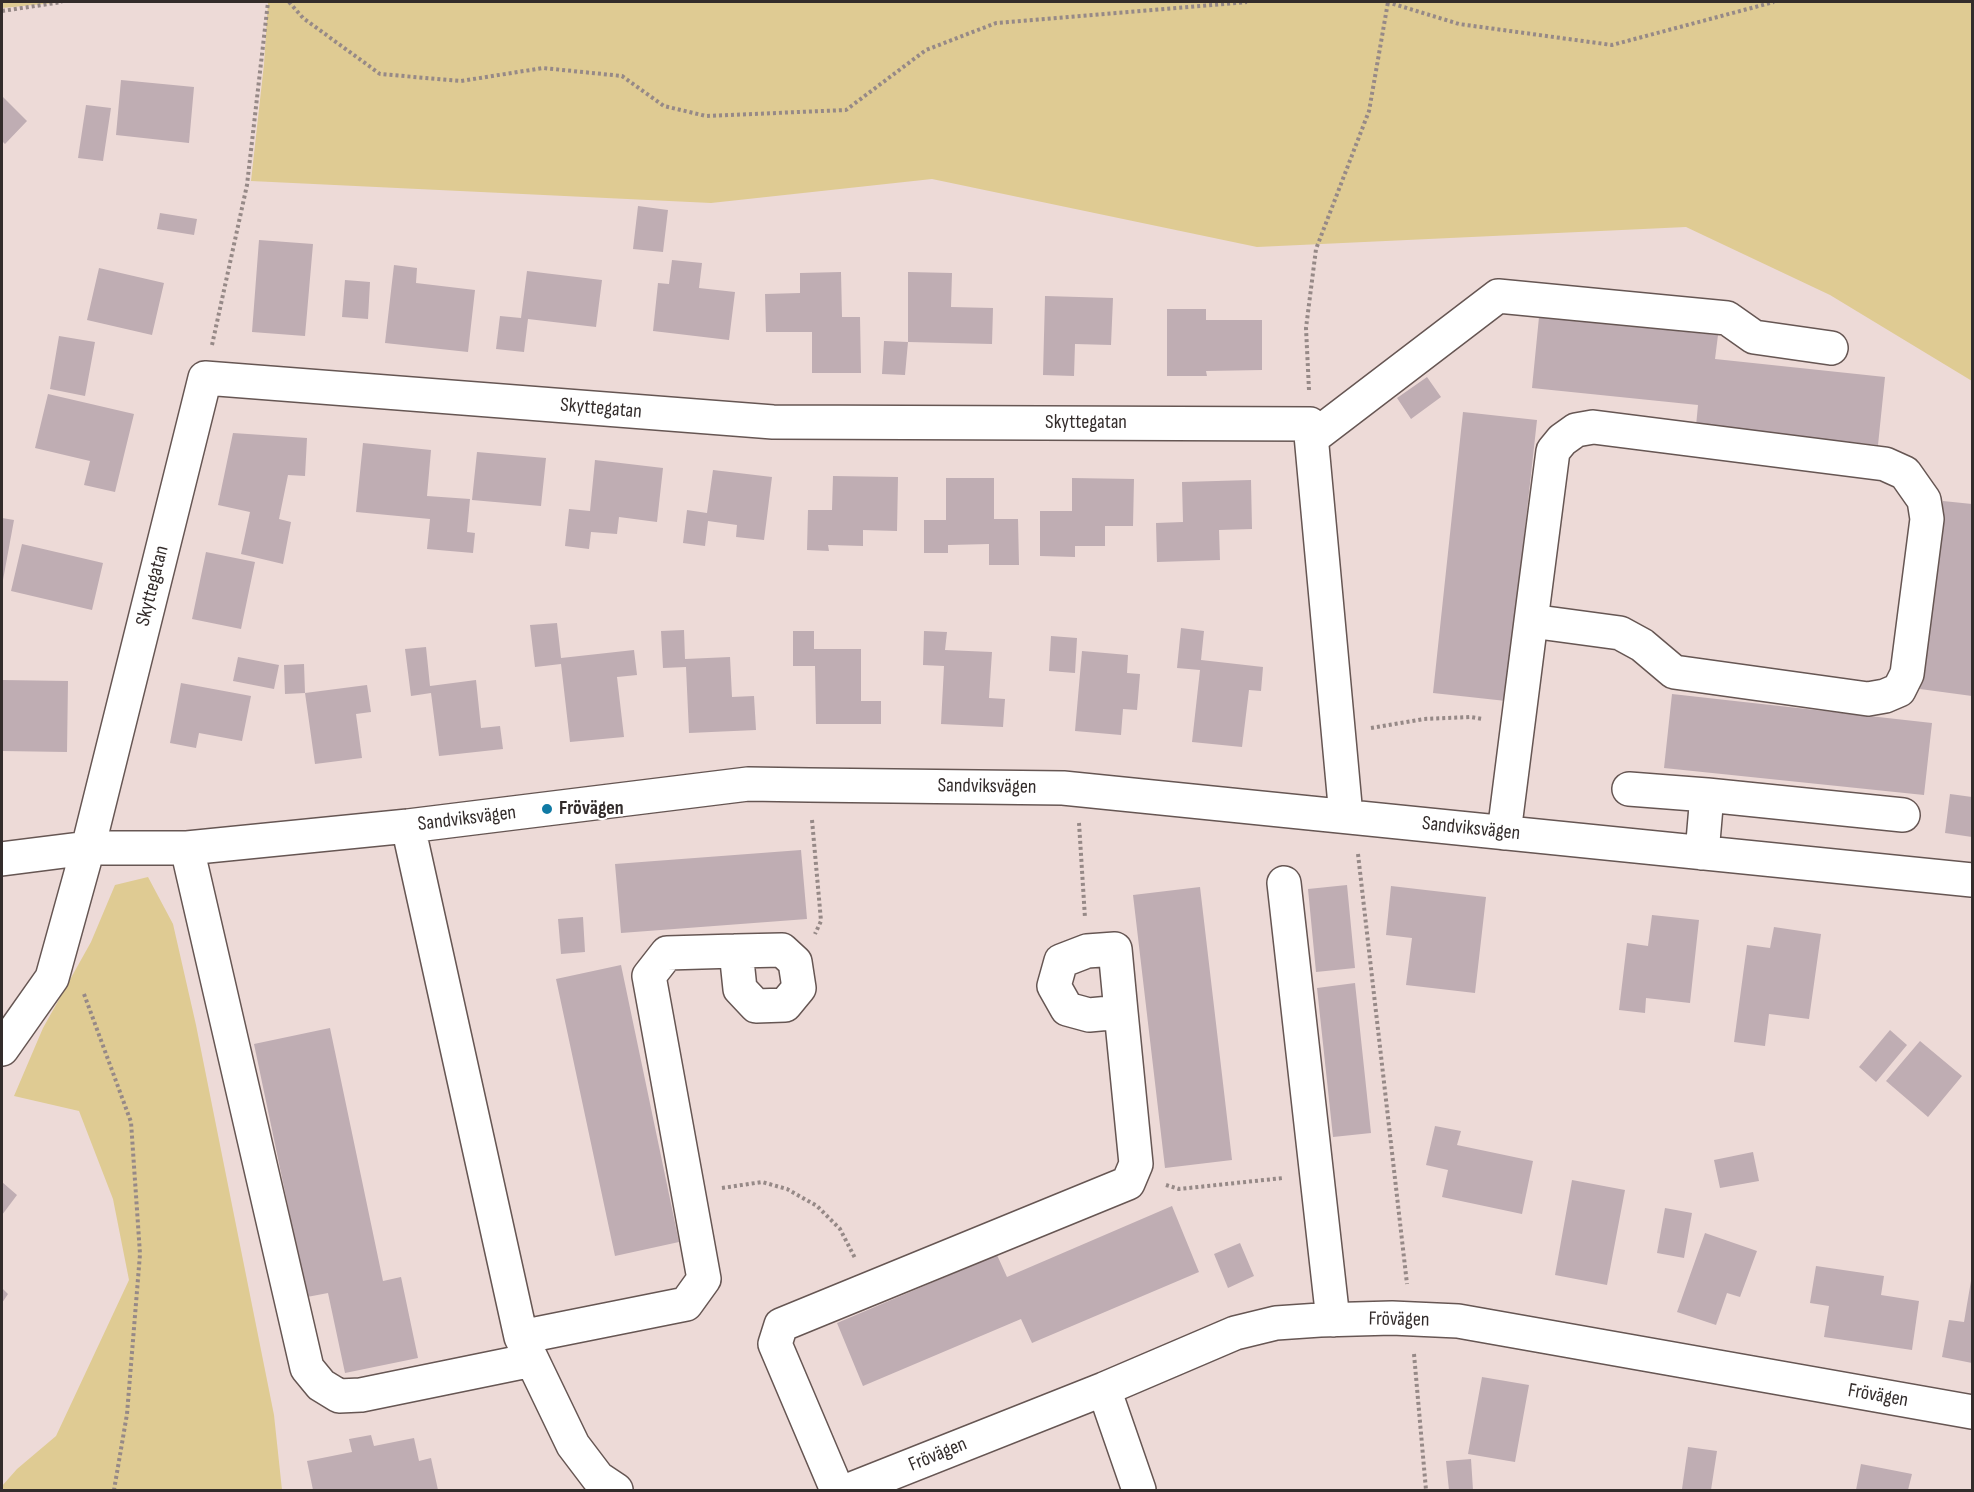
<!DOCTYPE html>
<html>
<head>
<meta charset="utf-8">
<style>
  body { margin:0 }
  #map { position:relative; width:1974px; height:1492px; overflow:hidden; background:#eddad7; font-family:"Sofia Sans Condensed",sans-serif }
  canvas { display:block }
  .frame { position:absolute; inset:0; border:3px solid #332c2b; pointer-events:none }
</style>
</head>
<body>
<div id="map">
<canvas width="1974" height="1492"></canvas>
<div class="frame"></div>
</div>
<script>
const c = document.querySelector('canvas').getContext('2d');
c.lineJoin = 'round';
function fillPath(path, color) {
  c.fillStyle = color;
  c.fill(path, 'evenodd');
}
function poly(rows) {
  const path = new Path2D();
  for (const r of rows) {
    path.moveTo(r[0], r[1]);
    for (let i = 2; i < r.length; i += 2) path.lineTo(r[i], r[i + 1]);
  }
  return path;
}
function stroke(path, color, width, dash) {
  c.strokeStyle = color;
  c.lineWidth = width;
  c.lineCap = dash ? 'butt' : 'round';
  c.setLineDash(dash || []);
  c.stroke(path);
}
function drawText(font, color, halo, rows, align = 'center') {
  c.font = font + ' "Sofia Sans Condensed",sans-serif';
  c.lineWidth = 4.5;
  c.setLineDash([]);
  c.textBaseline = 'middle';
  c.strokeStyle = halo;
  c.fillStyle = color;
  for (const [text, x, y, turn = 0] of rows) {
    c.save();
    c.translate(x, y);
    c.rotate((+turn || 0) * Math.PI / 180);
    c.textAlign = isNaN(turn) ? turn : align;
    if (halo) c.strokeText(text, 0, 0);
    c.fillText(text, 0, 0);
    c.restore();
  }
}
fillPath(poly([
  [2,2,66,2,2,8],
  [268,2,1972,2,1972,381,1830,295,1686,227,1257,247,932,179,711,203,251,181,264,64],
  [148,877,173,924,196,1025,274,1415,282,1490,2,1490,2,1486,17,1469,56,1436,129,1280,113,1199,79,1111,14,1096,43,1028,91,942,115,885]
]), '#dfcb93');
fillPath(poly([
  [121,80,194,87,189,143,116,135],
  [2,96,27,121,5,144,2,141],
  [86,105,111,108,103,161,78,158],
  [638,206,668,210,663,252,633,249],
  [160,213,197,219,194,235,157,229],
  [259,240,313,244,305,336,252,332],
  [672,260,702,263,699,288,735,292,729,340,653,331,658,283,669,284],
  [394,265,417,268,416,283,475,290,468,352,385,343],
  [99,268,164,283,152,335,87,320],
  [527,271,602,280,596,327,528,319,524,352,496,349,500,316,521,318],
  [841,272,842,317,860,317,861,373,812,373,812,332,766,332,765,294,800,293,800,273],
  [908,272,952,273,951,307,993,308,992,344,908,342],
  [345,280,370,282,368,319,342,317],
  [1045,296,1113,298,1111,345,1075,344,1074,376,1043,375],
  [1167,309,1206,309,1206,320,1262,320,1262,370,1206,371,1207,376,1167,376],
  [1539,317,1718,335,1715,359,1885,377,1878,445,1696,426,1698,405,1532,388],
  [59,336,95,342,85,396,50,389],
  [884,341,908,342,905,375,882,374],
  [1427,377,1441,397,1411,419,1397,398],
  [48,394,134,414,115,492,84,485,90,461,35,448],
  [1463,412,1537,420,1506,701,1433,693],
  [233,433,307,438,305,476,288,475,279,519,291,522,283,564,241,554,250,512,218,505],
  [363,443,431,450,427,496,470,499,467,532,475,533,473,553,427,549,430,519,356,512],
  [477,452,546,458,541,506,472,500],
  [595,460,663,468,657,522,619,517,617,534,591,532,589,549,565,546,569,509,590,511],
  [713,470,772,477,764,540,736,537,737,525,708,521,705,546,683,543,687,510,707,513],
  [833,476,898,477,897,531,863,530,863,546,828,545,829,551,807,550,808,510,832,510],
  [946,478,994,478,994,519,1018,519,1019,565,989,565,989,544,948,545,948,553,924,553,924,520,946,520],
  [1072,478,1134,479,1133,526,1105,526,1105,546,1075,546,1075,557,1040,556,1040,511,1072,511],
  [1251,480,1252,529,1219,530,1220,560,1157,562,1156,523,1183,522,1182,482],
  [1943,501,1972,504,1972,696,1920,689],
  [2,518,14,520,3,580,2,580],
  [22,544,103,563,92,610,11,591],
  [206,552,255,562,241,629,192,619],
  [557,623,561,658,634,650,637,675,617,677,624,737,570,742,561,664,535,667,530,625],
  [1181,628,1204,631,1201,660,1263,667,1261,691,1249,690,1242,747,1192,742,1200,670,1177,668],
  [684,630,685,659,730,657,732,697,754,696,756,730,689,733,686,667,663,668,661,631],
  [793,631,814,631,814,649,861,649,861,701,881,701,881,724,816,724,815,666,793,666],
  [924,631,947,632,945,650,992,652,989,698,1005,699,1003,727,941,724,944,666,923,665],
  [1051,636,1077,638,1075,673,1049,671],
  [426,647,430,686,476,680,481,728,500,726,503,749,439,756,431,693,411,696,405,649],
  [1082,651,1128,655,1127,673,1140,674,1137,710,1123,709,1121,735,1075,731],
  [238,657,279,665,274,689,233,681],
  [304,664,305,693,285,694,284,665],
  [2,680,68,681,67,752,2,751],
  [181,683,251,696,242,741,199,733,196,748,170,743],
  [367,685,371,712,356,714,362,758,315,764,305,693],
  [1672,694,1932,723,1924,795,1664,768],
  [1950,794,1972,797,1972,837,1945,833],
  [801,850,807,919,621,933,615,864],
  [1347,885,1355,968,1316,972,1308,889],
  [1391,886,1486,897,1475,993,1406,985,1412,938,1386,935],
  [1200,887,1232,1160,1165,1168,1133,895],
  [1652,915,1699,920,1690,1003,1646,998,1645,1013,1619,1010,1627,943,1648,946],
  [583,917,585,952,561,954,558,919],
  [1774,927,1821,934,1809,1019,1769,1014,1765,1046,1734,1042,1747,945,1770,948],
  [621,965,679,1242,615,1256,556,979],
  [1355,983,1371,1133,1333,1137,1317,988],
  [330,1028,383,1281,401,1277,418,1358,345,1373,328,1293,307,1297,254,1044],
  [1890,1030,1907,1045,1876,1082,1859,1067],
  [1920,1041,1962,1076,1928,1117,1886,1081],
  [1435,1126,1461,1131,1457,1145,1533,1161,1522,1214,1442,1197,1448,1170,1426,1165],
  [1753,1152,1759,1181,1720,1188,1714,1160],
  [1572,1180,1625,1190,1607,1285,1555,1275],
  [2,1182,17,1195,2,1215],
  [1172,1206,1199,1272,1032,1343,1021,1319,863,1386,837,1323,997,1255,1007,1277],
  [1665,1208,1692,1213,1684,1258,1657,1253],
  [1705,1233,1757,1251,1740,1297,1727,1293,1716,1325,1677,1312],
  [1240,1243,1254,1276,1228,1288,1214,1254],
  [1816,1266,1884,1276,1881,1295,1919,1301,1912,1350,1824,1337,1829,1306,1810,1303],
  [1971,1281,1972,1281,1972,1363,1942,1357,1949,1320,1964,1322],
  [2,1288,8,1294,2,1303],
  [1482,1377,1529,1385,1515,1462,1468,1454],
  [371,1435,374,1446,414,1438,419,1461,431,1458,438,1490,313,1490,307,1461,352,1452,349,1439],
  [1688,1447,1717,1451,1711,1490,1682,1489],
  [1471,1459,1473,1490,1449,1490,1446,1461],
  [1861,1464,1912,1474,1908,1490,1856,1490]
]), '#bfadb3');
const minor = poly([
  [1312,438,1498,296,1727,318,1754,337,1831,348],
  [1629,789,1707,795,1702,853],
  [1707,795,1903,815],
  [408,826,521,1337,573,1445,598,1478,616,1490],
  [1504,833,1531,621,1553,451,1562,440,1576,430,1593,427,1885,464,1905,473,1924,500,1927,519,1907,674,1899,690,1885,696,1868,699,1674,672,1642,645,1620,633,1531,621],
  [187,848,307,1368,321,1385,339,1396,361,1395,532,1360],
  [2,859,88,848,187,848,408,826,748,784,809,785,1063,788,1972,880],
  [1284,883,1333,1320],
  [2,1049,52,978,88,848,205,378,773,422,1310,424,1346,816],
  [521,1337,686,1304,704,1279,649,976,667,953,736,951,782,950,795,962,799,988,785,1005,756,1006,740,989,736,951],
  [1104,1389,1139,1490],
  [837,1490,775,1344,781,1325,1128,1183,1136,1164,1121,1012,1115,949,1087,951,1061,961,1054,986,1067,1009,1089,1015,1121,1012],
  [849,1490,1104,1389,1235,1333,1276,1323,1320,1320,1392,1318,1458,1321,1972,1412]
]);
stroke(minor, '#665653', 36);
stroke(poly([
  [289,2,303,18,380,74,461,81,543,68,622,76,664,106,706,116,846,110,926,50,996,23,1247,2],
  [1387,2,1459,24,1612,45,1774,2],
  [2,11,62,2],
  [212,345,247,185,268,2],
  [1309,390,1306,328,1316,249,1369,111,1388,2],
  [1371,728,1424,719,1471,717,1483,719],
  [812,820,821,921,815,934],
  [1079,823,1085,918],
  [1358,854,1407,1284],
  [84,994,131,1122,140,1254,127,1414,114,1490],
  [1166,1185,1179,1189,1283,1178],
  [722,1188,762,1182,787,1189,817,1206,840,1229,855,1258],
  [1414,1354,1426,1490]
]), '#968987', 4, [3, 3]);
stroke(minor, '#fff', 33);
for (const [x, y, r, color] of [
  [547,809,6,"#107aa4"]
]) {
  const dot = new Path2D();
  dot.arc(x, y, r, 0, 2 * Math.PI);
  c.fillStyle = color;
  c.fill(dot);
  stroke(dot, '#fff', 2);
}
drawText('20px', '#332c2b', '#fff', [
  ["Skyttegatan",601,409,5],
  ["Skyttegatan",1086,423],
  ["Skyttegatan",153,586,-76],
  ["Sandviksvägen",987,787,1],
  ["Sandviksvägen",467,819,-7],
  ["Sandviksvägen",1471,829,6],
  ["Frövägen",1399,1320,1],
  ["Frövägen",1878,1396,10],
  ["Frövägen",938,1455,-22]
]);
drawText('bold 20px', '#332c2b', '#fff', [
  ["Frövägen",559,809]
], 'left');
</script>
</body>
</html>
